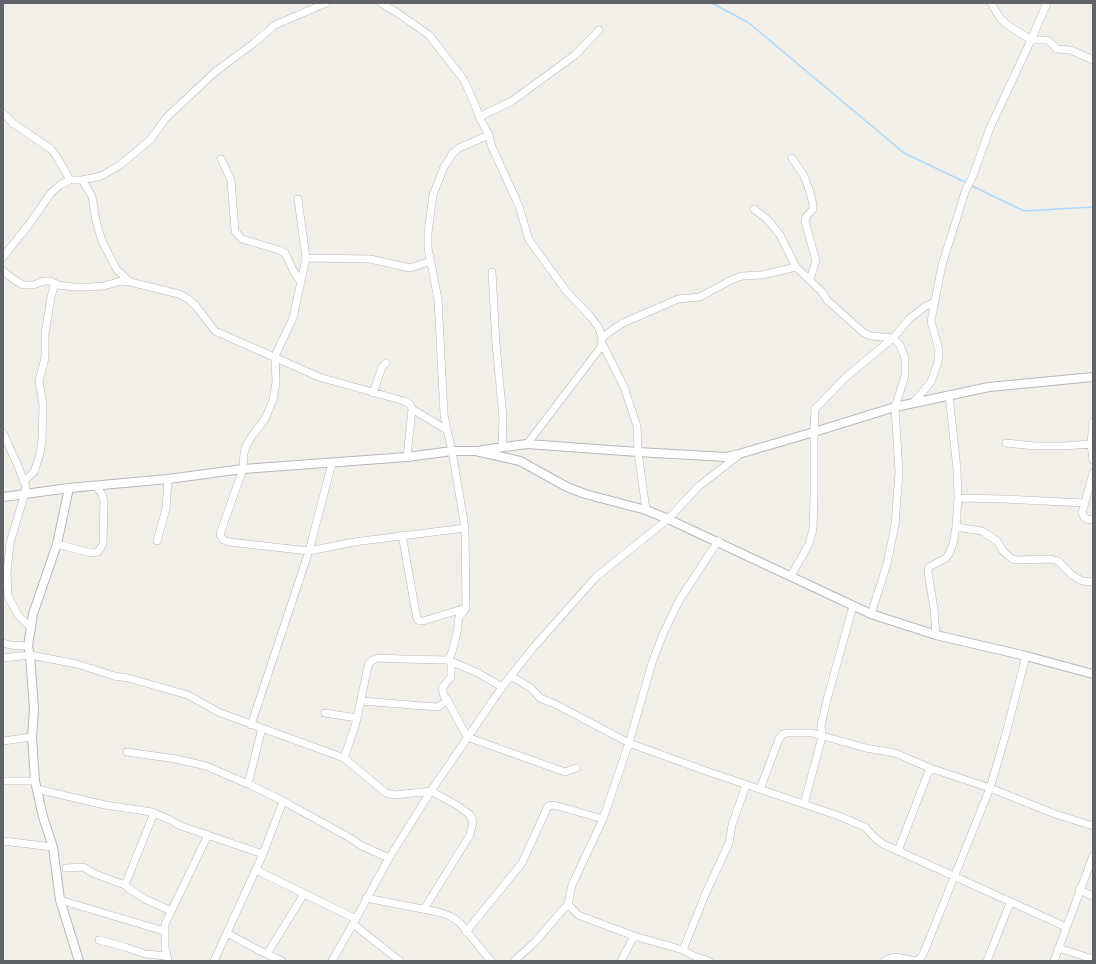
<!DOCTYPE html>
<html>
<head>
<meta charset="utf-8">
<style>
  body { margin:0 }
  #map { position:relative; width:1096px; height:964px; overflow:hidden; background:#f1efe8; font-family:"Varela Round",sans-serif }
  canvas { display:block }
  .frame { position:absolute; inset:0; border:4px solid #5f6368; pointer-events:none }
</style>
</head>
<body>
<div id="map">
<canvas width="1096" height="964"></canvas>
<div class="frame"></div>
</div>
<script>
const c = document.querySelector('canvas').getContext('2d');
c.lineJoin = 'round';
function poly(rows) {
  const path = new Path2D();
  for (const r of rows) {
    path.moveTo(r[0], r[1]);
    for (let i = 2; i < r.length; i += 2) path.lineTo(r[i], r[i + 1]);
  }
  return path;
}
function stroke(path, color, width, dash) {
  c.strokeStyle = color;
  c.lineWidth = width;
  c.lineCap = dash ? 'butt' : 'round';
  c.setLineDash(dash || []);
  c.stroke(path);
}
stroke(poly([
  [712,3,749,23,904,153,967,183],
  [970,185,1024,211,1093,207]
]), '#aadaff', 1.5);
const minor = poly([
  [381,3,399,14,429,35,464,80,477,110,479,117,489,135,491,145,519,206,529,240,567,292,590,316,599,328,602,338,601,347,527,444],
  [991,3,1000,18,1006,24,1031,40,1048,40,1057,49,1071,50,1093,60],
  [3,113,14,124,51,149,57,157,70,180],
  [479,117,512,101,575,55,599,30],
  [792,158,804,176,810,192,813,205,813,209,806,217,805,221,816,261,810,279],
  [221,159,231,180,235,231,242,239,279,250,285,253,294,272,301,282],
  [82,180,92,196,96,221,102,241,117,270,130,282,179,294,188,299,196,306,215,331,319,377,404,401,410,404,412,409,447,430],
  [298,199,306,258,293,318,275,356,276,382,273,400,265,419,252,436,246,446,244,453,243,469,220,534,223,540,229,542,309,551,354,542,465,528],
  [754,209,768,220,780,235,796,267],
  [3,257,30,223,51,193,60,185,70,180,82,180,101,176,120,165,150,140,166,118,215,72,254,43,275,25,326,3],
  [306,258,370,259,410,268,431,261],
  [3,271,16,281,23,285,33,285,44,281,50,281,58,285,73,287,89,287,104,286,121,281,129,282],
  [492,272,496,344,503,418,502,447],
  [602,338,615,328,623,323,678,299,700,297,731,280,742,276,762,275,796,267,821,291,828,301,864,333,871,336,893,338,900,345,905,358,905,376,895,407,899,472,895,525,887,564,871,614],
  [602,343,624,387,637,426,638,452,646,510],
  [373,393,382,367,386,363],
  [913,403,931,382,938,362,939,350,931,321,942,265,966,189,972,178,990,128,1031,40,1047,3],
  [1093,422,1091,444,1093,460],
  [3,433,18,466,26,487,25,493,10,543,7,573,8,596,18,615,30,627],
  [1006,443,1035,446,1063,446,1091,444],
  [407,457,412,409],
  [1093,473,1082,513,1084,517,1087,519,1093,520],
  [24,481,34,472,40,454,42,440,43,405,39,381,45,358,45,334,51,297,55,283],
  [958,498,1004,499,1084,503],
  [956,527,982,531,997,541,1003,551,1012,559,1016,560,1051,559,1058,561,1072,575,1082,581,1093,582],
  [402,535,417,619,420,621,423,621,466,608],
  [157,541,166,509,168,479],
  [57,544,91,553,98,552,103,544,104,501,102,494,96,486],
  [791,576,809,544,813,529,814,497,814,432,815,409,846,377,893,338,910,318,926,306,935,302],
  [936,635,934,609,928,572,929,567,946,558,949,554,953,544,956,527,958,498,957,469,949,395],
  [3,643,10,645,28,646],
  [3,658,30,655,77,664,114,676,128,678,181,693,190,696,218,712,344,758,386,793,395,795,431,791,458,806,470,815,473,822,470,835,424,909],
  [448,660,452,652,457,633,459,617,466,608,465,528,452,451,447,430,444,414,438,299,428,248,428,233,433,195,444,167,453,153,459,148,489,135],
  [511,676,531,688,540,698,557,705,629,743,706,771,839,816,865,827,875,838,883,844,1066,927],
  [361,701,437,707,448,701,444,696,442,688,451,677,451,661],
  [448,701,467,737,565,772,576,768],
  [325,713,357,718],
  [251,725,309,551,332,463],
  [3,741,32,737],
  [127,752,176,759,206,766,248,784,283,801,352,839,360,845,389,858],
  [344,758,356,723,368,666,370,662,373,660,378,658,403,659,448,660,478,673,502,687],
  [3,781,35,781],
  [248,784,262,728],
  [37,789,105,805,152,812,170,820,181,826,263,854],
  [760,789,779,739,783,734,787,733,812,733,866,748,895,753,930,768,990,788,1055,814,1093,826],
  [804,804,822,737,821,725,828,696,853,606],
  [3,841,53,847],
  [898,851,930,768],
  [66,868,83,867,95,874,125,885,128,888,145,899,171,911],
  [256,870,356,919],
  [125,885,154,813],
  [1079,890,1093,896],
  [366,898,438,912,450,916,459,922,491,961],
  [60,900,164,931],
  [568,904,578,915,634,936,683,950,694,956,709,961],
  [353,924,400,961],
  [466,932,522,863,548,806,554,805,603,819],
  [227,933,258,950,282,961],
  [99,940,125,947,145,954,167,956],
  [1058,948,1093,959],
  [683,950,705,895,729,843,732,825,746,785],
  [267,954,304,894],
  [168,961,165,947,165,924,208,835],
  [214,961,263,854,283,801],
  [332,961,353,924,389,858,431,791,502,687,533,648,596,577,668,519,699,486,739,455],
  [514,961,535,942,568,904,572,885,603,819,629,743,652,663,663,634,680,599,718,541],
  [621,961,634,936],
  [885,961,888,959,896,957,915,961,920,959,924,952,990,788,1005,737,1026,656],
  [987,961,1010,903],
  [1054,961,1093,856]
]);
const tertiary = poly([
  [482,450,527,444,638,452,726,457,739,454,814,432,895,407,989,387,1093,377],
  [69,488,57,544,33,614,28,646,30,655,34,709,32,737,35,781,43,817,53,847,60,900,79,961],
  [3,497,69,488,168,479,243,469,407,457,452,451,476,451,520,461,567,487,585,494,646,510,668,519,871,614,936,635,1026,656,1093,674]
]);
stroke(minor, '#b5b8bc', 8);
stroke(tertiary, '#b5b8bc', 10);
stroke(minor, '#fff', 7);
stroke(tertiary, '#fff', 8);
</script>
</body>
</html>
